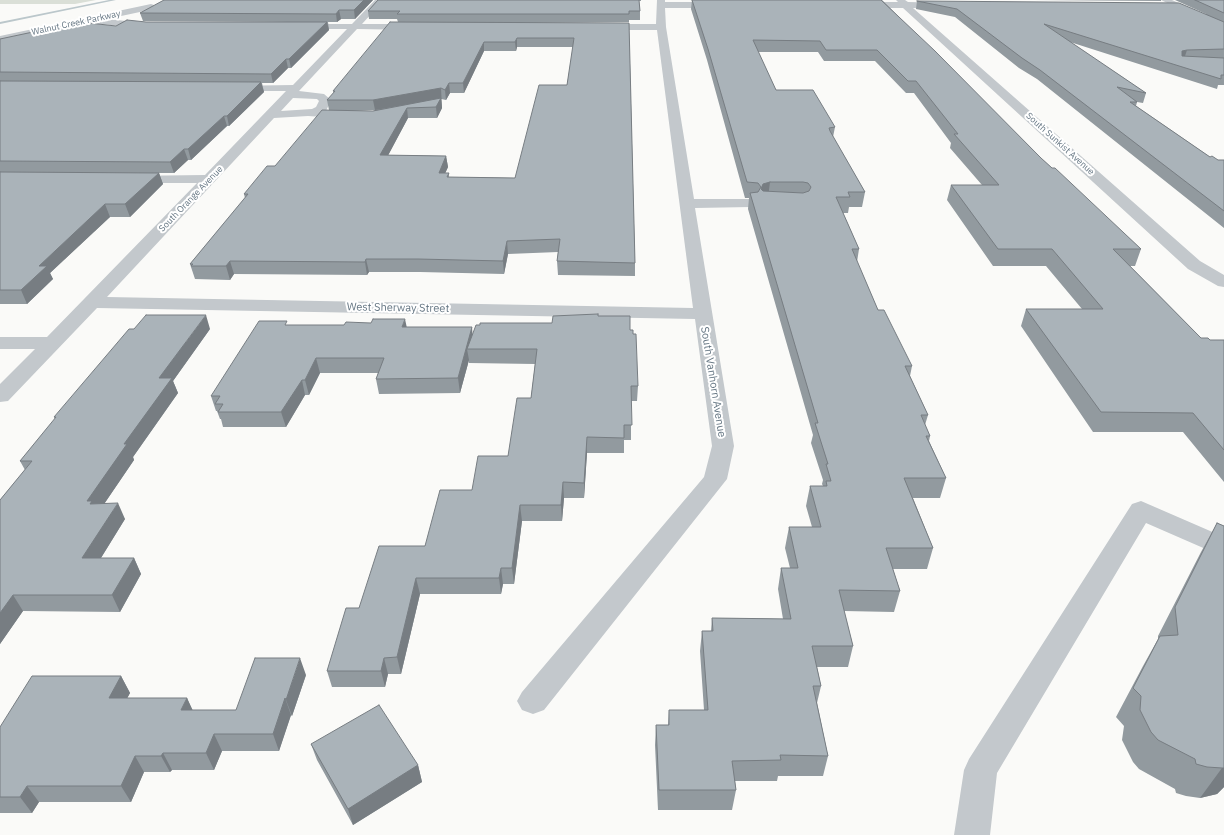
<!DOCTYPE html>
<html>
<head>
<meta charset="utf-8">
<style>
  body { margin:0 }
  canvas { display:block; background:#fafaf8 }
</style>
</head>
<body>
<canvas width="1224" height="835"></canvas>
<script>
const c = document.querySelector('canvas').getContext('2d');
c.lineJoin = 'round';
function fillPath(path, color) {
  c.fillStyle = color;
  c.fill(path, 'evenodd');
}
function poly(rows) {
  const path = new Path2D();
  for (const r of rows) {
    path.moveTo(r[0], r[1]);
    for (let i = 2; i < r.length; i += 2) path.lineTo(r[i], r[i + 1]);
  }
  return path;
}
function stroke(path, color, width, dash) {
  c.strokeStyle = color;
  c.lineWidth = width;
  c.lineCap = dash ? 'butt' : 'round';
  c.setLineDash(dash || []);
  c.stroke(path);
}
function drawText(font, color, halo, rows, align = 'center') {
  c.font = font + ' "IBM Plex Sans",sans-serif';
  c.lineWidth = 4;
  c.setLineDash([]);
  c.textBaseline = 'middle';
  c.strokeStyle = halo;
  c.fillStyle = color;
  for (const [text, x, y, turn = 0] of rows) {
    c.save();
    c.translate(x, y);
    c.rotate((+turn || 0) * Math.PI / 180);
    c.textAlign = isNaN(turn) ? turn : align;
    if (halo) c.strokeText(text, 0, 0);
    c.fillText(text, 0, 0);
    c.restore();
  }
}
fillPath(poly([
  [0,0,96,0,75,4,0,4]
]), '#dadfd7');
fillPath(poly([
  [109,0,116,0,0,24,0,22,109,0]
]), '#bbc7cb');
fillPath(poly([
  [375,0,384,0,362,24,416,24,421,27,416,30,357,29,299,91,324,94,331,100,326,111,352,113,354,116,352,119,308,116,274,118,107,297,693,308,657,30,599,30,594,27,599,24,656,24,657,0,665,0,665,2,722,2,726,5,722,8,665,8,666,27,694,199,751,199,756,200,758,203,756,206,751,207,695,208,734,446,727,479,544,710,533,714,522,710,517,701,522,692,704,477,712,446,695,319,97,308,8,401,0,402,0,384,35,349,0,349,0,337,47,337,197,183,131,183,126,182,124,179,126,176,205,175,286,91,233,91,227,88,229,86,293,85,347,29,299,29,294,26,296,24,352,24,375,0],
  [293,98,317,99,319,101,316,107,312,109,281,111,293,98],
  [896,0,905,0,908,2,949,3,949,7,946,8,913,8,1200,261,1224,275,1224,287,1218,286,1188,269,903,8,856,8,852,5,856,2,898,2,896,0],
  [1161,0,1172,0,1224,24,1224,30,1161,0],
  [151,4,154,5,154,9,107,19,155,24,157,26,152,29,90,23,0,42,0,36,151,4],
  [1141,501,1224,537,1224,557,1146,523,997,773,990,835,954,835,964,770,969,759,1132,504,1141,501]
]), '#c3c8cc');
fillPath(poly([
  [373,0,355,19,341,19,337,22,328,22,329,30,291,68,288,68,273,83,262,83,264,92,229,126,227,126,191,160,188,160,174,173,159,173,163,184,130,217,110,217,50,273,53,279,27,304,0,304,0,39,116,26,146,22,288,22,143,21,140,13],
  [378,0,641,0,641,1,639,1,640,11,640,20,629,20,629,22,493,22,629,23,635,263,635,276,558,275,557,261,558,252,508,254,504,274,420,272,369,272,367,275,234,274,230,280,195,279,190,264,245,198,244,194,275,166,329,110,327,100,334,93,333,91,398,22,397,19,369,19,368,11],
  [517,47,573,47,567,85,515,178,449,177,449,173,445,173,448,167,446,156,388,155,408,118,437,118,442,108,441,99,446,100,450,93,464,93,484,51,516,51],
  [353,110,375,110,373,111],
  [688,0,895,0,882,0,1041,158,1141,249,1135,266,1130,266,1201,338,1210,340,1224,340,1224,482,1183,432,1093,432,1021,326,1026,309,1082,309,1046,266,993,266,947,200,951,185,982,185,950,148,951,143,914,93,906,93,875,61,824,61,818,52,758,52,776,90,835,127,833,137,865,192,862,207,849,207,848,213,843,213,859,249,857,262,878,310,912,366,910,376,928,415,925,425,930,436,929,441,946,478,940,498,913,498,933,548,927,569,893,569,900,591,894,612,844,611,853,646,848,667,817,667,821,686,817,703,828,756,823,776,778,776,777,781,735,781,736,790,732,810,658,810,655,745,656,725,668,725,669,710,704,710,700,651,702,631,711,631,712,618,783,619,778,589,781,568,790,568,785,548,789,527,812,527,806,506,810,486,823,486,822,484,823,480,811,443,813,435,748,209,749,198,745,198,707,60,691,9,692,0],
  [1034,0,1161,0,1161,1],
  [1175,0,1224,0,1224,85,1218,85,1217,89,1070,42,1146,93,1143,103,1137,102,1136,106,1210,157,1218,160,1224,160,1224,228,1037,79,1019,68,955,17,916,9,917,1,1206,14],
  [598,316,630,330,638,386,637,401,631,401,631,440,624,440,624,453,587,453,584,498,564,498,562,521,522,521,514,584,503,584,501,594,420,594,401,674,388,674,385,687,332,687,327,671,359,608,425,546,472,490,508,456,531,398,535,364,469,363,469,360,460,393,379,394,376,379,378,373,320,373,309,395,305,395,286,427,223,427,221,419,220,419,217,411,216,411,211,396,288,325,407,327,472,327,472,334,552,323],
  [210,329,173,381,178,393,133,457,134,460,104,504,125,519,101,558,134,558,141,574,120,612,23,611,0,644,0,500,25,470,20,461,55,419,54,417],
  [1217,523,1224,526,1224,787,1217,794,1200,798,1186,796,1176,793,1175,789,1139,769,1133,762,1122,740,1124,726,1116,717,1143,666,1158,639,1158,636,1201,552],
  [306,675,292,716,291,715,279,751,222,751,214,770,172,770,170,772,144,772,131,802,39,802,32,813,0,813,0,727,121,676,130,693,127,698,187,698,192,710,236,710],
  [311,744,418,765,422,782,353,825,317,760]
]), '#929a9f');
fillPath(poly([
  [364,0,373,0,355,19,354,10],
  [339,10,341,19,337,22,336,14],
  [327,22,329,30,291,68,289,59],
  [517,38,517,47,516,51,515,42],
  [484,42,484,51,464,93,463,83],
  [1187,50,1184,59,1179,60,1182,51],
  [286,59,288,68,273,83,271,74],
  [261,82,264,92,229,126,227,116],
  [449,83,450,93,446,100,445,90],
  [441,88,442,108,437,118,436,107,440,99,375,110,373,100],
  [407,108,408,118,382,167,380,155],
  [224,116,227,126,191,160,188,149],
  [184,149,188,160,174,173,170,162],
  [446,156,448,167,440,185,439,173],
  [159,173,163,184,130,217,125,204],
  [770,182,768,198,761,189,763,184],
  [105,204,110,217,50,273,53,279,27,304,21,290,39,266],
  [507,241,508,254,504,274,503,261],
  [366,259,369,272,367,275,365,262],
  [230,261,234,274,230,280,226,266],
  [206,315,210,329,173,381,178,393,133,457,134,460,98,513,87,501,124,444,159,378],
  [405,319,408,333,402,327],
  [472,327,473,341,467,349,469,360,460,393,458,378],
  [316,358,320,373,309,395,305,380],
  [302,380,305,395,286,427,281,412],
  [587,437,587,453,584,498,584,483],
  [563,482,564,498,562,521,561,505],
  [118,503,125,519,91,574,82,558],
  [520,505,522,521,514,584,512,568],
  [134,558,141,574,120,612,112,595],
  [501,568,503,584,501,594,499,578],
  [416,578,420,594,401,674,397,657],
  [13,595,23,611,0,644,0,613],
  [300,658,306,675,292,716,286,700],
  [384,658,388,674,385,687,381,671],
  [121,676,130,693,119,714,109,698],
  [187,698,195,715,181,710],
  [285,698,291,715,279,751,273,734],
  [214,734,222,751,214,770,206,753],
  [163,753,172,770,170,772,161,756],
  [135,756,144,772,131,802,121,786],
  [418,765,422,782,353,825,348,809],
  [1222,768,1224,768,1224,787,1217,794,1200,798],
  [27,786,39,802,32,813,20,797]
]), '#777d82');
const building = poly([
  [164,0,364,0,354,10,339,10,336,14,140,13,164,0],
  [378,0,639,0,640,11,629,11,629,14,397,14,400,11,368,11,378,0],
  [692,0,881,0,935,51,1041,158,1052,168,1055,168,1141,249,1113,249,1201,338,1208,338,1210,340,1224,340,1224,450,1193,413,1101,412,1026,309,1103,309,1052,249,998,249,951,185,999,185,954,134,958,134,916,81,908,81,877,50,826,50,820,41,753,40,776,90,813,90,835,127,829,128,830,131,865,192,848,192,850,197,836,197,859,249,852,249,878,310,884,310,912,366,905,366,928,415,921,415,930,436,926,436,946,478,904,478,933,548,886,548,900,591,839,590,853,646,812,646,821,686,813,686,828,756,780,755,781,760,732,761,736,790,659,790,656,725,669,725,669,710,708,710,702,631,713,631,712,618,791,619,781,568,798,568,789,527,821,527,810,486,827,486,826,481,831,481,826,464,828,464,815,423,818,423,750,193,758,192,761,187,758,183,747,182,708,49,692,0],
  [770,182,803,182,808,183,811,187,809,191,803,193,763,191,761,189,763,184,770,182],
  [1195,0,1224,0,1224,13,1195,0],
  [917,1,1179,3,1224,22,1224,49,1187,50,1182,51,1182,56,1224,58,1224,75,1221,75,1221,79,1044,24,1146,93,1117,87,1137,102,1130,102,1210,157,1212,156,1218,160,1224,160,1224,211,1040,70,1022,58,957,9,917,1],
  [127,20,146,22,327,22,289,59,286,59,271,74,0,72,0,39,80,22,116,26,127,20],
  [390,22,629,23,635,263,557,261,560,239,507,241,503,261,418,259,366,259,365,262,230,261,226,266,191,266,193,264,190,264,248,194,244,194,267,166,275,166,322,110,373,111,441,98,436,107,407,108,380,155,446,156,439,173,449,173,447,177,515,178,539,85,567,85,574,38,517,38,515,42,484,42,463,83,449,83,445,90,441,88,373,100,327,100,335,91,333,91,390,22],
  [0,81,261,82,227,116,224,116,188,149,184,149,170,162,0,161,0,81],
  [0,172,159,173,125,204,105,204,39,266,47,266,21,290,0,290,0,172],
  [598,314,598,316,630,316,630,330,633,330,633,334,636,334,638,386,631,386,632,425,624,425,624,438,587,437,584,483,563,482,561,505,520,505,512,568,501,568,499,578,416,578,397,657,384,658,381,671,327,671,346,608,359,608,379,546,425,546,440,490,472,490,478,456,508,456,517,398,531,398,537,349,467,349,476,325,480,325,480,323,552,323,553,316,598,314],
  [146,315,206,315,159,378,172,378,124,444,127,444,87,501,92,501,90,504,118,503,82,558,134,558,112,595,13,595,0,613,0,500,32,461,20,461,56,417,54,417,129,329,134,329,146,315],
  [373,319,405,319,402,327,472,327,458,378,376,379,384,358,316,358,305,380,302,380,281,412,218,412,223,404,215,404,220,396,211,396,259,321,287,321,285,325,344,325,346,322,371,323,373,319],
  [1217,523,1224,526,1224,768,1222,768,1207,767,1196,764,1195,759,1158,740,1151,732,1140,710,1141,696,1133,688,1160,636,1178,635,1175,607,1217,523],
  [255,658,300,658,286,700,285,698,273,734,214,734,206,753,163,753,161,756,135,756,121,786,27,786,20,797,0,797,0,727,32,676,121,676,109,698,187,698,181,710,236,710,255,658],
  [379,705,418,765,348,809,311,744,379,705]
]);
fillPath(building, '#aab3b9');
stroke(building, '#777d82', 1);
drawText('9px', '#657683', '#fff', [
  ["Walnut Creek Parkway",76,23,-12],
  ["South Sunkist Avenue",1060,144,42],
  ["South Orange Avenue",191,199,-46]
]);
drawText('11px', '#657683', '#fff', [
  ["West Sherway Street",398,308,1],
  ["South Vanhorn Avenue",713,382,81]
]);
</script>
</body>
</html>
